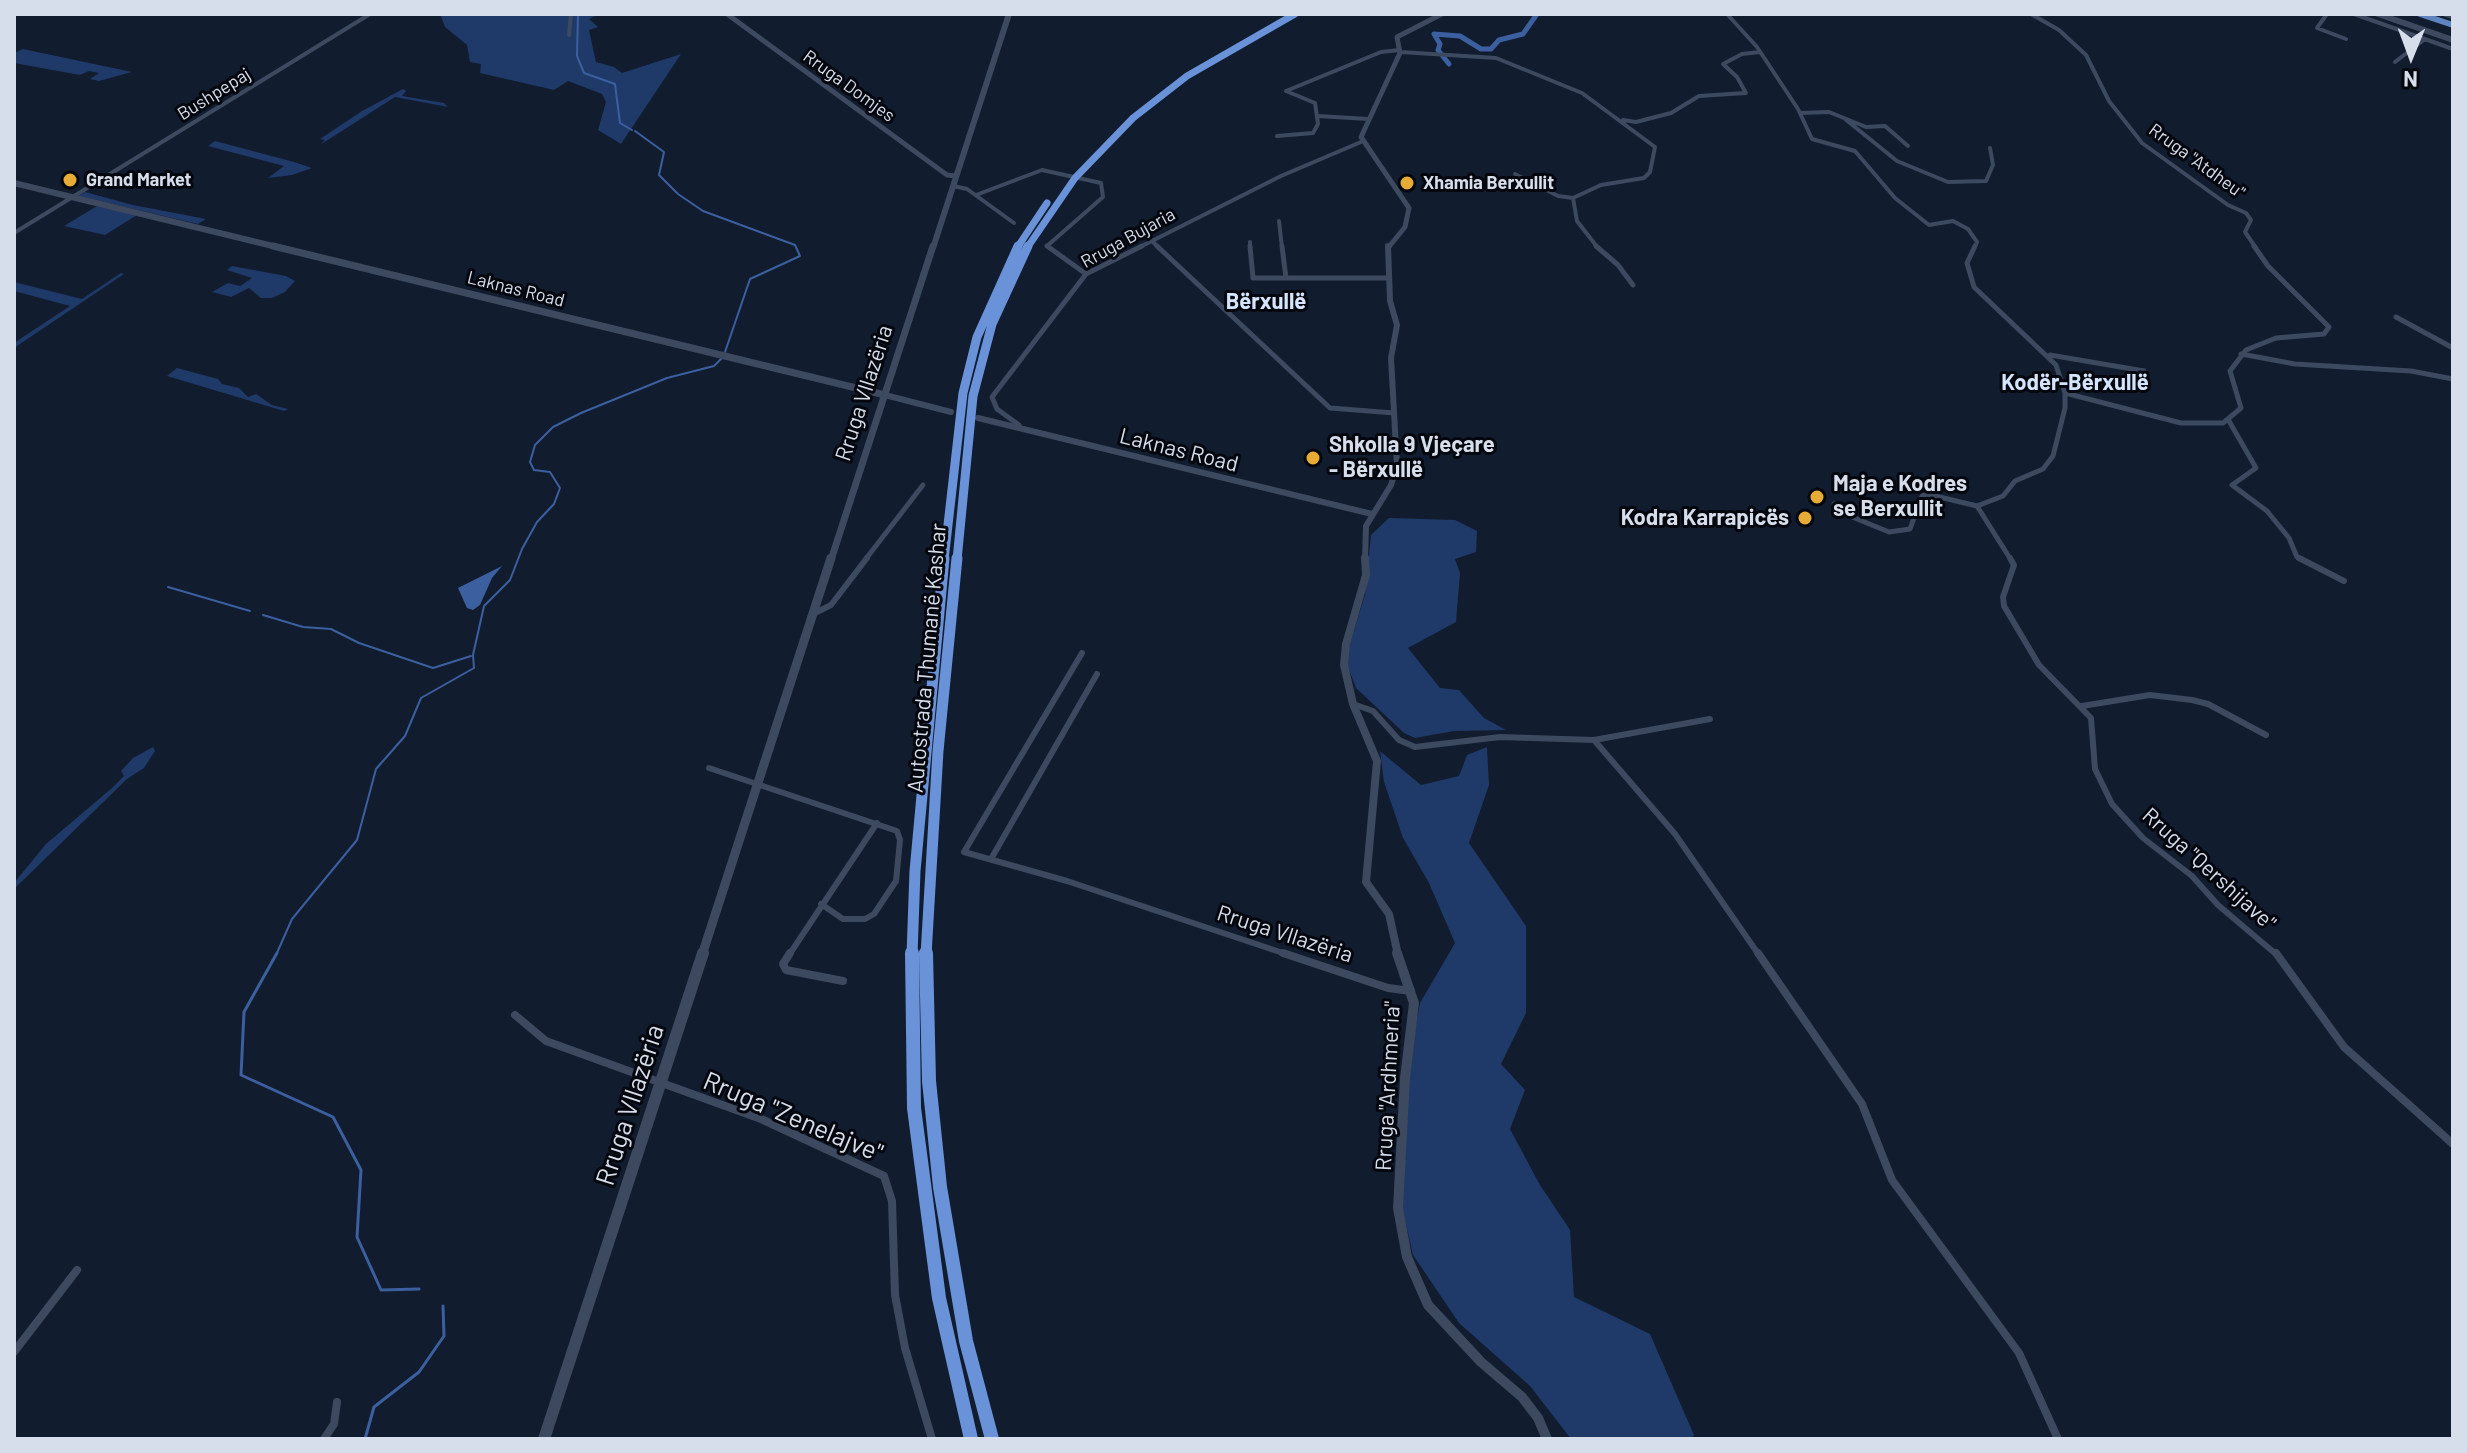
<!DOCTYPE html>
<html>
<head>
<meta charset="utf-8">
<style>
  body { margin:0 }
  #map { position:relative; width:2467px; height:1453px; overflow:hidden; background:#111c2e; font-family:Barlow,sans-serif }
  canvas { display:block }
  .frame { position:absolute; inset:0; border:16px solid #d7deeb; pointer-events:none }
  .north { position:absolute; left:2371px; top:16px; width:80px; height:80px; -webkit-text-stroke:6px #04070e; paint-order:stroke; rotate:181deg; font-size:22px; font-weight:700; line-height:32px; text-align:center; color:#d7deeb }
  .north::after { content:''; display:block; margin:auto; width:28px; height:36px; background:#d7deeb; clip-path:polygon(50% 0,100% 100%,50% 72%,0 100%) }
</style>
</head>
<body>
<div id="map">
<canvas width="2467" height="1453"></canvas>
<div class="frame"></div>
<div class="north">N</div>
</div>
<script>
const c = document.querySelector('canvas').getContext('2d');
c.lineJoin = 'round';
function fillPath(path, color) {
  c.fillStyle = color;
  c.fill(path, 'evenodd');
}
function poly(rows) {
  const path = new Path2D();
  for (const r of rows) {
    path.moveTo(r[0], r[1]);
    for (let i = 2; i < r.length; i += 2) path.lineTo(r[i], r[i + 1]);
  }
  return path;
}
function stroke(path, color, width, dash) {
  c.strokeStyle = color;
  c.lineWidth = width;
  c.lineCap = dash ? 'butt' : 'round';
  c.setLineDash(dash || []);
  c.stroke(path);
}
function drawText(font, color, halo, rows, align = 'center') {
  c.font = font + ' Barlow,sans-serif';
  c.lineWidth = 6;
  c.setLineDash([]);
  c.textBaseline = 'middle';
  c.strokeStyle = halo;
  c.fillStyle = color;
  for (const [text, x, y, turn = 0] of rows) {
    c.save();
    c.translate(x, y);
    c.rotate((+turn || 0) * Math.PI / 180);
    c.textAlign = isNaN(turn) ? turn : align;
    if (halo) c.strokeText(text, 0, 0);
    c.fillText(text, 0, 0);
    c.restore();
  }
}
fillPath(poly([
  [440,14,599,14,589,19,598,27,589,30,596,62,614,67,622,73,681,54,621,144,598,130,606,102,602,94,568,81,554,90,480,73,481,64,470,62,467,45,445,27],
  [23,49,132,72,99,81,90,79,99,73,89,71,80,75,14,63,14,53],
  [403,89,406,91,402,96,444,103,448,107,395,97,320,145,325,140,320,139,362,111],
  [215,141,294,162,312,168,292,175,268,178,284,166,208,146],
  [85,192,133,205,206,219,198,224,78,196],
  [97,206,137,215,105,235,64,226],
  [232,266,286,276,295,281,285,292,272,298,261,298,249,288,231,297,212,292,228,283,240,286,252,278,227,270],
  [121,273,124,274,14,348,14,343,70,306,14,291,14,282,82,299],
  [177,368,218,379,222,384,239,388,248,397,256,394,272,405,288,409,284,411,167,376],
  [1389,518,1455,520,1477,531,1476,552,1455,559,1460,573,1456,622,1408,648,1440,688,1459,690,1484,718,1506,730,1454,731,1415,738,1404,733,1356,688,1345,659,1365,595,1371,535],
  [153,747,155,751,144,768,127,779,14,889,14,883,46,844,112,788,124,776,121,771,133,758],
  [1487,747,1489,785,1469,843,1526,926,1526,1013,1501,1064,1525,1090,1510,1129,1540,1185,1570,1230,1574,1297,1650,1334,1694,1435,1691,1439,1571,1439,1530,1386,1459,1323,1413,1255,1402,1207,1405,1079,1420,1003,1455,943,1429,883,1403,838,1384,782,1380,751,1421,785,1459,776,1467,755]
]), '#1f3968');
fillPath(poly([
  [502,566,492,578,480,605,473,610,467,608,458,588]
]), '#3b5f9f');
stroke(poly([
  [578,14,577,56,584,73,615,84,620,123,632,130],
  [635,131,664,152,659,175,678,194,703,211,795,245,800,256,750,279,725,352],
  [168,587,250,611],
  [263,615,303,627,331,629,359,643,433,668,471,656],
  [276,955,292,919,357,840,376,769,405,736,421,698,474,668,473,655,484,606,510,580,522,549,537,522,554,504,560,488,550,472,534,470,530,462,535,445,553,427,581,413,667,378,714,366,722,358]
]), '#3b5f9f', 2);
stroke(poly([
  [277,953,244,1012,241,1075,333,1117,361,1170,357,1237,381,1290,419,1289],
  [365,1439,374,1407,419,1372,444,1336,443,1306]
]), '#3b5f9f', 3);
stroke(poly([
  [1449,64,1438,50,1440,44,1434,34,1460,36,1481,49,1491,49,1499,40,1523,34,1537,14]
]), '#3b5f9f', 5);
stroke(poly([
  [1727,14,1757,47,1798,109,1812,139,1855,151,1895,198,1929,225,1953,221,1968,229,1977,242,1974,248],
  [2031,14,2059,30,2086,55,2109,101,2142,143,2228,205,2246,213,2251,220,2245,232,2256,248],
  [2327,14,2317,28,2346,39],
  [2354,14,2453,49],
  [569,35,571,14],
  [1401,52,1496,58,1582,93,1655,147,1650,172,1644,178,1601,185,1573,198],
  [2395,62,2425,39],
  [1286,91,1381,52,1400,50],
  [1800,113,1829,112,1866,127,1885,126,1908,146],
  [1318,116,1368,119],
  [1845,119,1897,161,1948,182,1986,181,1993,165,1990,148],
  [1623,120,1636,122,1671,113,1699,96,1746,93,1737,77,1723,64,1742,54,1760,52],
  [1277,136,1313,133,1318,124,1315,103,1286,91],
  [1515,174,1558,196,1573,198],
  [953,186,967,189,1014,223],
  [976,195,1042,170,1101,183,1103,197,1047,246,1050,248],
  [1573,198,1577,221,1598,248],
  [1279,221,1282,248],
  [14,233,370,14],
  [1151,240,1159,248],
  [1250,242,1250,248],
  [1138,248,1281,176,1361,142]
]), '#3d495e', 4);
stroke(poly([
  [1047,246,1086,274],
  [1157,246,1330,408,1394,413],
  [1250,246,1253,278,1389,278],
  [1282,246,1286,278],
  [1596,246,1618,265,1633,285],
  [1975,246,1967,263,1974,287,2056,365,2065,393,2065,408,2053,456,2043,469,2015,481,2003,496,1977,506],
  [2396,317,2453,348],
  [2241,354,2295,364,2411,371,2453,379],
  [2050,355,2144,371],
  [2065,393,2181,423,2223,423,2241,408,2230,371,2246,350,2276,338,2324,334,2329,327,2268,266,2254,246],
  [2229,421,2256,468,2232,485,2267,511,2289,538,2297,557,2303,560],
  [1018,428,1019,425,997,409,992,397,1086,274,1142,246],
  [1834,504,1845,514,1889,532,1910,529,1922,496,1927,494,1977,506],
  [1977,506,2011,560],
  [865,560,923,485]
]), '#3d495e', 5);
stroke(poly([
  [2010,558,2014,565,2003,597,2004,606,2039,665,2091,718,2095,769,2112,804,2143,838,2192,876,2218,905,2277,955],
  [2299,558,2344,581],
  [813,614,831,605,867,558],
  [1082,653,964,852,1067,881,1289,955],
  [1353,704,1373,711,1399,740,1415,747,1500,737,1594,740,1710,719],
  [2082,706,2150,695,2192,700,2208,704,2266,735],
  [1594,740,1675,834,1759,955],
  [709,768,897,831,900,840,896,881,874,914,865,919,843,919,821,904],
  [991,859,1097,674],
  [789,955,877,823]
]), '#3d495e', 6);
stroke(poly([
  [790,953,783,964,786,970,843,981],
  [1283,953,1388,988,1411,991],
  [1758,953,1862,1104,1892,1180,2019,1353,2058,1439],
  [2276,953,2344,1047,2453,1144],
  [515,1015,546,1041,761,1119,884,1176,892,1201,895,1295,905,1348,932,1439],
  [14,1352,77,1270],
  [324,1439,334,1424,337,1402]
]), '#3d495e', 8);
stroke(poly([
  [727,14,947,175,956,176],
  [1388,248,1405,227,1409,208,1361,137,1400,53,1397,37,1442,14]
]), '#3d495e', 5);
stroke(poly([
  [885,395,951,412],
  [978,418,1372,514],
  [1365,560,1366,526,1391,485,1397,466,1391,358,1397,325,1390,301,1388,246]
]), '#3d495e', 6);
stroke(poly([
  [1365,558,1366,575,1346,644,1344,665,1353,704,1377,761,1366,882,1389,914,1398,955]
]), '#3d495e', 8);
stroke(poly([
  [1397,953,1414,1003,1405,1078,1398,1208,1407,1257,1428,1305,1481,1362,1522,1397,1538,1418,1547,1439]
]), '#3d495e', 10);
stroke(poly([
  [2378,14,2453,40],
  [2446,14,2453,16],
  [14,183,281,248],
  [933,248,1009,14]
]), '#3d495e', 6);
stroke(poly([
  [273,246,885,395],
  [831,560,933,246]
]), '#3d495e', 7);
stroke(poly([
  [702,955,831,558]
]), '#3d495e', 9);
stroke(poly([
  [544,1439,703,953]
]), '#3d495e', 12);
stroke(poly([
  [2420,14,2453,25]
]), '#6084c0', 6);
stroke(poly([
  [1017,248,1047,203],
  [1027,248,1075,178,1133,118,1187,76,1295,14]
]), '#6992d9', 7);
stroke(poly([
  [944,560,963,393,977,337,1018,246],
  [957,560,973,396,992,324,1028,246]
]), '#6992d9', 9);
stroke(poly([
  [912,955,915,871,944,558],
  [926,955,938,751,957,558]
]), '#6992d9', 11);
stroke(poly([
  [912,953,914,1108,939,1298,971,1439],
  [926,953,929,1081,940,1187,966,1341,992,1439]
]), '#6992d9', 14);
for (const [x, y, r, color] of [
  [70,180,8,"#e6ac36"],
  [1407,183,8,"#e6ac36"],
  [1313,458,8,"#e6ac36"],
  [1817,497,8,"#e6ac36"],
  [1805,518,8,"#e6ac36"]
]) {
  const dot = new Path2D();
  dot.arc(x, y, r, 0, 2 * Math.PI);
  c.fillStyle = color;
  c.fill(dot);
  stroke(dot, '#04070e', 3);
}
drawText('18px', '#d7deeb', '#04070e', [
  ["Rruga Domjes",849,86,36],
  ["Bushpepaj",214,94,-32],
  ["Rruga \"Atdheu\"",2197,161,36],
  ["Rruga Bujaria",1128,238,-29],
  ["Laknas Road",516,289,14]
]);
drawText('bold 18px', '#d7deeb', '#04070e', [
  ["Grand Market",86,180],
  ["Xhamia Berxullit",1423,183]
], 'left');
drawText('bold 22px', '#d5e4fd', '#04070e', [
  ["Bërxullë",1266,302],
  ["Kodër-Bërxullë",2075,383]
]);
drawText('22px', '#d7deeb', '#04070e', [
  ["Rruga Vllazëria",864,393,-72],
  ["Laknas Road",1179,450,14],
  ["Autostrada Thumanë Kashar",927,658,-85],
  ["Rruga \"Qershijave\"",2209,869,42],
  ["Rruga Vllazëria",1285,934,18],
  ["Rruga \"Ardhmeria\"",1388,1086,-87]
]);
drawText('bold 22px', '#d7deeb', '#04070e', [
  ["Shkolla 9 Vjeçare",1329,445],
  ["- Bërxullë",1329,470],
  ["Maja e Kodres",1833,484],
  ["se Berxullit",1833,509],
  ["Kodra Karrapicës",1789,518,"right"]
], 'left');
drawText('26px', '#d7deeb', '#04070e', [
  ["Rruga Vllazëria",630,1105,-72],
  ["Rruga \"Zenelajve\"",793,1117,23]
]);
</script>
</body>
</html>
